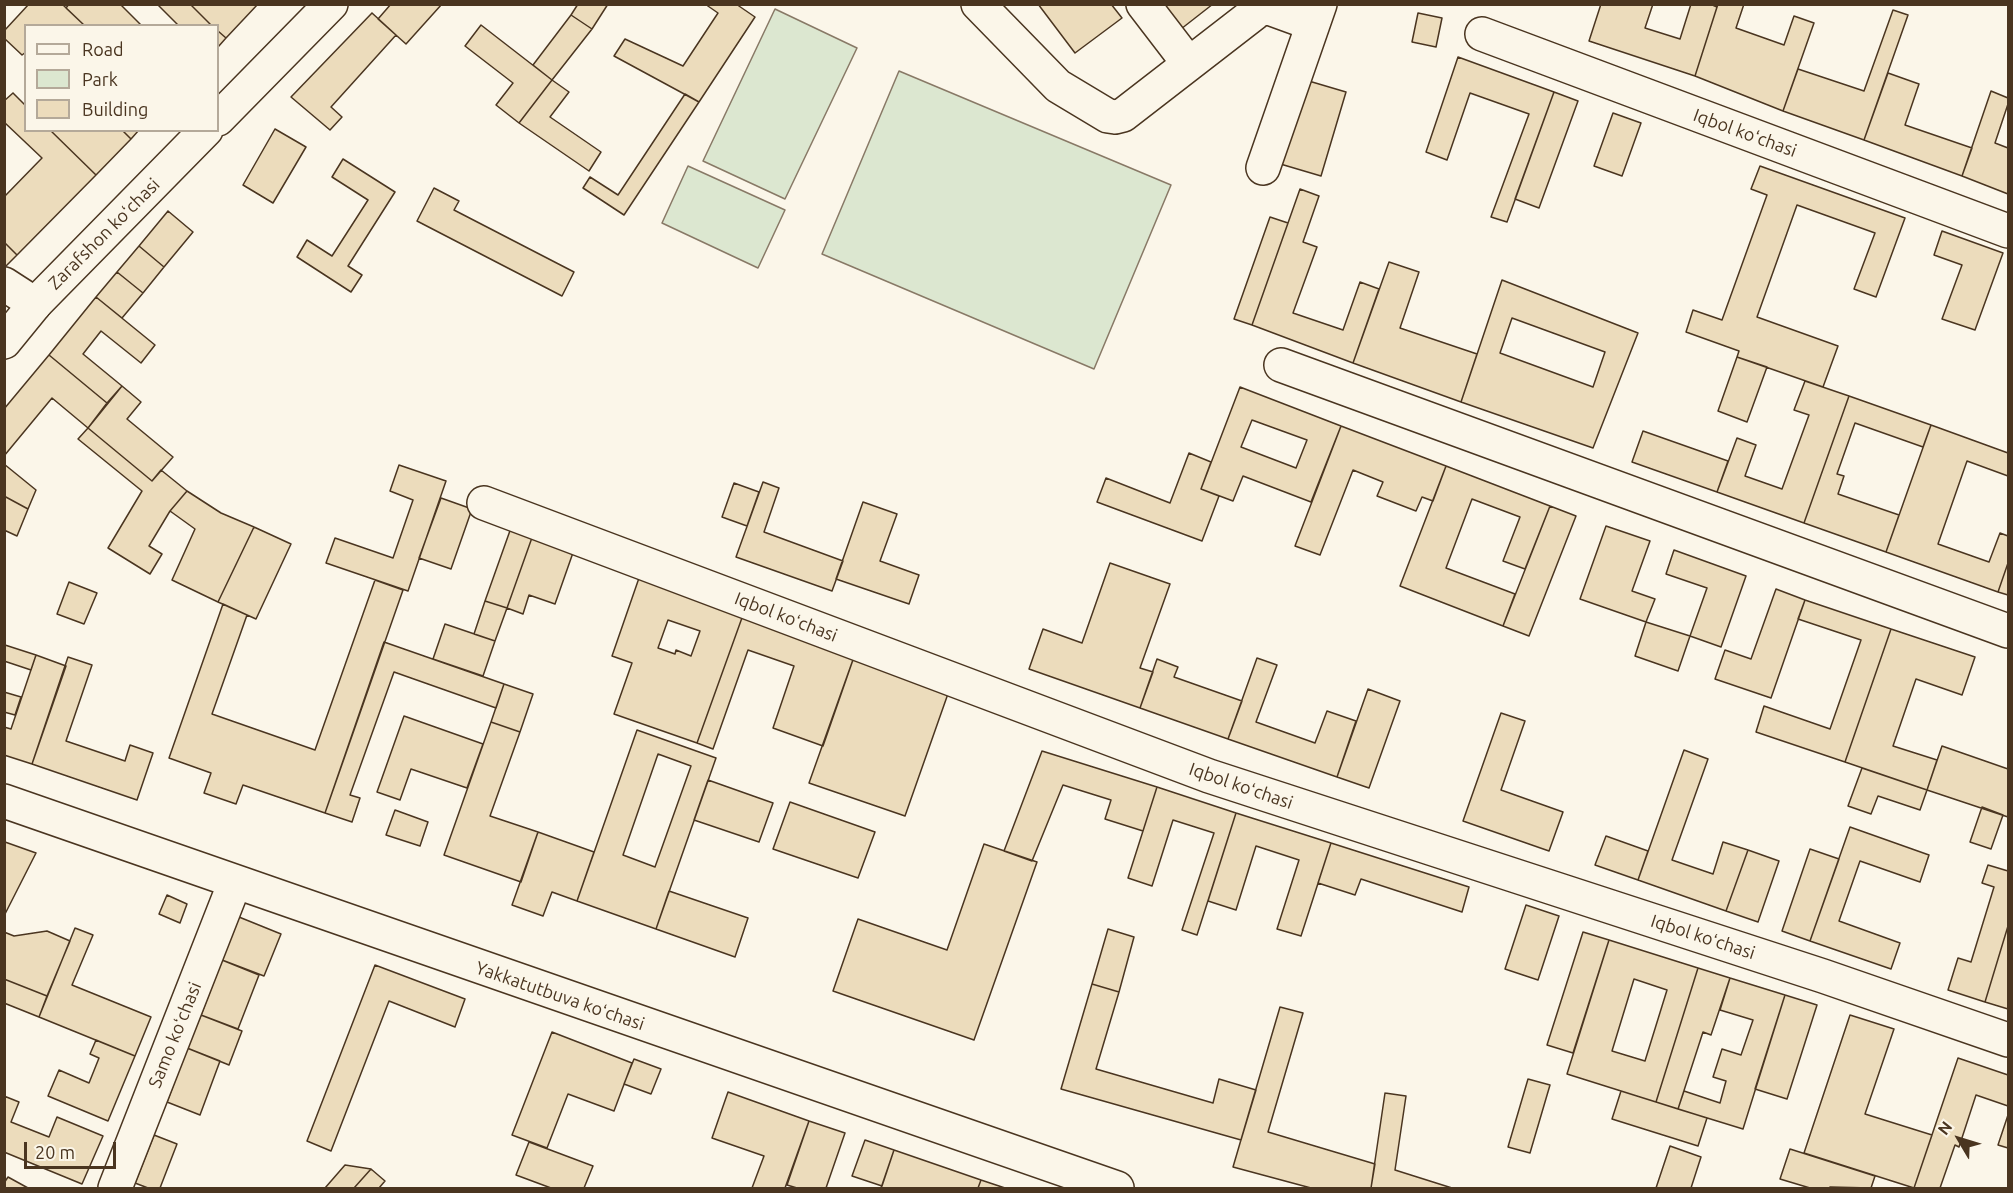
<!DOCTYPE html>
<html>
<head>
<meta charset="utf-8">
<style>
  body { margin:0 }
  #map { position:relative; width:2013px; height:1193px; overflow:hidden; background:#fbf6e9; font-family:Ubuntu,sans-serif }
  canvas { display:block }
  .frame { position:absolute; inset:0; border:6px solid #4a3520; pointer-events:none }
  .legend { position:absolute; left:24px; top:24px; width:195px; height:108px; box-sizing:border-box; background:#fbf6e9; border:2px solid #b4a999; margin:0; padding:8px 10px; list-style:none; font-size:18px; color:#4a3520 }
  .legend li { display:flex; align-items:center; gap:12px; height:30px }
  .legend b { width:30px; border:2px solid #b4a999 }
  .north { position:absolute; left:1929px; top:1109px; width:60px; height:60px; -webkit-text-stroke:4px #fbf6e9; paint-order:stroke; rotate:308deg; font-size:16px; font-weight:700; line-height:24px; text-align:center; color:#4a3520 }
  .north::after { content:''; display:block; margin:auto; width:21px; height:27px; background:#4a3520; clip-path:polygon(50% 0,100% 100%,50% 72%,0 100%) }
  .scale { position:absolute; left:24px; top:1142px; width:92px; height:27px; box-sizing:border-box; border:3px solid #4a3520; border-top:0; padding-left:8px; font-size:18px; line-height:21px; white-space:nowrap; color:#4a3520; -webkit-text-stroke:4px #fbf6e9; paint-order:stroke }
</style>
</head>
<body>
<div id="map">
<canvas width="2013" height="1193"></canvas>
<div class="frame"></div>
<ul class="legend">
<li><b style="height:8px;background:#fbf6e9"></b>Road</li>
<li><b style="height:16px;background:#dce7d0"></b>Park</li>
<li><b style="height:16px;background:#ecdcbc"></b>Building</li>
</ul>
<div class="north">N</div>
<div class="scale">20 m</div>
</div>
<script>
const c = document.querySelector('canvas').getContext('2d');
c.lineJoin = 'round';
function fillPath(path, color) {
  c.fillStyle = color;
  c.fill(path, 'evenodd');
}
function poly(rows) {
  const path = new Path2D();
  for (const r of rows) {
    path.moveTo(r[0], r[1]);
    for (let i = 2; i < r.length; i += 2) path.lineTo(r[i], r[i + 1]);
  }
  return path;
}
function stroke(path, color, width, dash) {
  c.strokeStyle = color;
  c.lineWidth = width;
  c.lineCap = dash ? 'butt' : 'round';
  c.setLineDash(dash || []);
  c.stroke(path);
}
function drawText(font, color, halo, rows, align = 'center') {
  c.font = font + ' Ubuntu,sans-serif';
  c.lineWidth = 4.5;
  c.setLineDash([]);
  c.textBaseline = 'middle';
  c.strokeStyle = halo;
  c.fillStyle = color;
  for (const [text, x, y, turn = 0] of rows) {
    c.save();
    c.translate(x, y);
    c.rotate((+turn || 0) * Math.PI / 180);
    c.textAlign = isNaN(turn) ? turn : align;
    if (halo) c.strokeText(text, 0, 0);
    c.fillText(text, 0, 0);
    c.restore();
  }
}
const green = poly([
  [775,9,857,48,785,199,703,161,775,9],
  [899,71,1171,185,1094,369,822,254,899,71],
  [688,166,785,210,758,268,662,223,688,166]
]);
fillPath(green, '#dce7d0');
stroke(green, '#887966', 1.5);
const building = poly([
  [29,4,62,4,85,26,26,26,26,52,22,55,4,38,4,31,29,4],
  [69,4,120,4,142,26,85,26,66,8,69,4],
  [157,4,190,4,212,26,179,26,157,4],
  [190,4,258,4,226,38,218,31,218,26,212,26,190,4],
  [391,4,442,4,406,44,378,19,391,4],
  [578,4,608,4,592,29,571,15,578,4],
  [705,4,736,4,755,17,699,102,614,56,625,39,683,66,718,13,705,4],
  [1038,4,1111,4,1122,18,1075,53,1038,4],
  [1163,4,1213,4,1181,29,1163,4],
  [1601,4,1653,4,1645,28,1680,39,1691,4,1710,4,1717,7,1695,76,1589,41,1601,4],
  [1718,4,1744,4,1736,28,1784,45,1794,16,1814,23,1783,111,1695,76,1718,4],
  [1893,10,1908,15,1864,140,1783,111,1798,69,1864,91,1893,10],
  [372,13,396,35,331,107,342,117,330,130,291,97,372,13],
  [1418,13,1442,18,1436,47,1412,42,1418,13],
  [571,15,592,29,552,80,533,65,571,15],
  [481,25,552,80,519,123,496,105,513,83,465,46,481,25],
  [218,31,226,38,218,47,218,31],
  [1458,57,1554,92,1507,222,1491,217,1529,114,1470,93,1447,160,1426,152,1458,57],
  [1888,73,1919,84,1905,125,1972,148,1962,176,1864,140,1888,73],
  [1302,79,1346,92,1321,176,1277,163,1302,79],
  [552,80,569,92,550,117,601,152,589,171,519,123,552,80],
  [1991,91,2008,98,2008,104,1995,143,2008,148,2008,194,1962,176,1991,91],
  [1554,92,1578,101,1539,208,1515,199,1554,92],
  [13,93,26,106,26,130,50,130,96,175,17,255,4,242,4,197,42,158,4,122,4,101,13,93],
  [685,94,699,102,624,215,583,188,590,177,618,195,685,94],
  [1613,113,1641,123,1622,176,1594,166,1613,113],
  [275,129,306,147,273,203,243,185,275,129],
  [50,130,122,130,131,139,96,175,50,130],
  [122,130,139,130,131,139,122,130],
  [343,159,395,192,348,266,362,275,351,292,297,257,307,240,332,256,368,200,332,177,343,159],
  [1760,166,1905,218,1876,297,1854,289,1875,233,1797,205,1757,317,1838,346,1823,387,1737,357,1739,351,1686,332,1693,310,1722,320,1767,195,1751,189,1760,166],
  [434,188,459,201,454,210,574,272,562,296,417,221,434,188],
  [1300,189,1319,196,1303,242,1317,247,1293,313,1343,330,1360,282,1379,289,1353,363,1252,325,1300,189],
  [168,211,193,232,164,267,139,246,168,211],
  [1270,217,1288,223,1252,325,1234,319,1270,217],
  [1942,231,2003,253,1975,330,1942,319,1962,265,1934,255,1942,231],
  [4,242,17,255,4,268,4,242],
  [139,246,164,267,143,293,117,272,139,246],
  [1389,262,1419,272,1400,328,1477,354,1461,402,1353,363,1389,262],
  [117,272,143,293,122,318,96,297,117,272],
  [1502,280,1638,333,1593,448,1461,402,1502,280],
  [1512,318,1605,352,1593,387,1500,353,1512,318],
  [96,297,155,345,141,363,101,331,83,354,122,386,107,403,49,355,96,297],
  [49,355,107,403,88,428,52,398,4,456,4,409,49,355],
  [1737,357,1767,367,1747,422,1718,411,1737,357],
  [1805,381,1849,396,1804,523,1717,492,1737,438,1756,445,1745,476,1782,489,1809,415,1794,410,1805,381],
  [122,386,141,402,127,419,173,457,152,481,88,428,122,386],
  [1240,387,1341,426,1311,502,1243,476,1233,501,1201,489,1240,387],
  [1252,420,1307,440,1296,468,1241,447,1252,420],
  [1849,396,1931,425,1923,447,1855,423,1837,474,1844,476,1838,494,1899,515,1886,552,1804,523,1849,396],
  [1931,425,2008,453,2008,476,1967,461,1938,544,1989,562,2000,533,2008,536,2008,563,1998,592,1886,552,1931,425],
  [1341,426,1446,466,1433,501,1422,497,1416,511,1377,496,1383,482,1353,470,1320,555,1295,546,1341,426],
  [88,428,152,481,161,470,187,491,170,511,149,546,162,554,150,574,108,548,142,491,78,439,88,428],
  [1643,431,1728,461,1717,492,1632,462,1643,431],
  [1189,453,1211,462,1201,489,1219,496,1202,541,1097,502,1106,478,1170,503,1189,453],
  [4,464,36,490,28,509,4,496,4,464],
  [399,465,446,481,408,591,326,563,335,538,393,558,413,500,390,491,399,465],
  [1446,466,1550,506,1525,569,1503,561,1520,517,1472,499,1446,568,1515,594,1503,626,1400,586,1446,466],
  [763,482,779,488,764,532,843,561,832,591,736,557,763,482],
  [734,483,759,492,747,526,722,517,734,483],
  [187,491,221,513,254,527,218,602,172,580,195,529,170,511,187,491],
  [4,496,28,509,17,536,4,530,4,496],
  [441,498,472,509,451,569,419,558,441,498],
  [863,502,897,514,880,561,919,575,909,604,836,579,863,502],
  [1550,506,1576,516,1529,636,1503,626,1550,506],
  [512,525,534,532,507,608,485,601,512,525],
  [1606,526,1650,541,1632,591,1655,599,1646,622,1580,599,1606,526],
  [254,527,291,544,256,619,218,602,254,527],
  [534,532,575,547,555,604,529,595,523,614,507,608,534,532],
  [1674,550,1746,576,1721,647,1690,636,1707,588,1666,574,1674,550],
  [1110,563,1170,584,1140,668,1153,672,1140,708,1029,669,1043,629,1082,643,1110,563],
  [2008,563,2008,595,1998,592,2008,563],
  [639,578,743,615,697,743,614,714,632,663,612,656,639,578],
  [668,620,700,631,691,656,676,650,675,654,658,648,668,620],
  [375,580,403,590,325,813,243,785,236,804,204,793,211,773,169,758,223,604,247,615,212,714,315,750,375,580],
  [69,582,97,593,84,624,57,614,69,582],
  [1776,589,1805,600,1771,698,1715,679,1725,650,1751,659,1776,589],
  [1805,600,1891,629,1845,762,1756,732,1764,706,1830,729,1861,640,1798,619,1805,600],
  [485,601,507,608,495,641,474,634,485,601],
  [743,615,855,654,823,746,773,728,794,666,748,650,713,749,697,743,743,615],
  [1646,622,1690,636,1678,671,1635,656,1646,622],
  [445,624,495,641,483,676,433,659,445,624],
  [1891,629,1975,657,1962,695,1916,679,1893,746,1937,760,1927,790,1845,762,1891,629],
  [384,642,504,684,496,708,394,672,350,795,360,798,352,822,325,813,384,642],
  [5,645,36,655,31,670,4,661,5,645],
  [855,654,950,688,905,816,809,783,855,654],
  [36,655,66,666,32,764,4,755,4,727,11,729,36,655],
  [68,657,92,665,66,741,125,761,130,745,153,753,137,800,32,764,68,657],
  [1257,658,1277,665,1256,722,1315,743,1327,711,1356,721,1337,777,1228,739,1257,658],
  [1157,659,1178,667,1174,677,1242,701,1228,739,1140,708,1157,659],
  [504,684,533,694,520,732,491,722,504,684],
  [1368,689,1400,701,1369,788,1337,777,1368,689],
  [4,692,21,697,15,715,4,712,4,692],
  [1501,713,1525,721,1501,790,1563,812,1549,851,1463,821,1501,713],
  [404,716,483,744,467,788,411,769,400,800,377,792,404,716],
  [491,722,520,732,490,816,538,832,521,882,444,855,491,722],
  [637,730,716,758,656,929,577,901,637,730],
  [658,754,691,766,655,867,623,855,658,754],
  [1942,746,2008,769,2008,817,1927,790,1942,746],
  [1684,750,1708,759,1672,860,1713,874,1723,842,1748,850,1726,911,1638,880,1684,750],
  [1042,751,1157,787,1143,831,1105,819,1111,800,1063,785,1032,861,1004,851,1042,751],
  [1862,768,1927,790,1920,810,1878,796,1871,814,1848,806,1862,768],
  [708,780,773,803,759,842,694,820,708,780],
  [1157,787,1236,813,1197,935,1182,930,1214,833,1173,820,1152,886,1128,878,1157,787],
  [790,802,875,832,858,878,773,849,790,802],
  [1982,807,2003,815,1991,849,1970,842,1982,807],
  [395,810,428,822,420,846,386,835,395,810],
  [1236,813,1331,843,1301,936,1277,929,1299,860,1256,846,1236,910,1208,901,1236,813],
  [1850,827,1929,855,1920,882,1860,861,1839,921,1900,943,1891,969,1810,941,1850,827],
  [538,832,594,852,577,901,552,892,543,916,512,905,538,832],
  [1606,836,1648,851,1638,880,1595,865,1606,836],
  [5,842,36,853,5,914,4,843,5,842],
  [1331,843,1469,887,1462,912,1361,879,1355,895,1318,883,1331,843],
  [984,844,1037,862,974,1040,833,991,858,919,947,950,984,844],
  [1810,849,1839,859,1810,941,1782,931,1810,849],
  [1748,850,1779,861,1758,922,1726,911,1748,850],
  [1988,865,2008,871,2008,926,1985,1002,1948,990,1958,958,1971,962,1994,887,1982,883,1988,865],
  [669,891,748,918,735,957,656,929,669,891],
  [167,895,187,904,180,923,159,914,167,895],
  [1526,905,1559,916,1538,980,1505,969,1526,905],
  [239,917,281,934,264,976,222,960,239,917],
  [2008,926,2008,1009,1985,1002,2008,926],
  [75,928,93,935,72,985,151,1017,135,1056,39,1017,75,928],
  [1108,929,1134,937,1119,992,1092,984,1108,929],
  [47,931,70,941,47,996,4,979,4,932,14,936,47,931],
  [1583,932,1609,940,1573,1053,1547,1045,1583,932],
  [1609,940,1698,968,1656,1102,1567,1074,1609,940],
  [1634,979,1667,990,1645,1061,1612,1051,1634,979],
  [222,960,259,975,238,1029,201,1015,222,960],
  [375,965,465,999,455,1027,389,1001,331,1151,307,1141,375,965],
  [1698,968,1730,978,1711,1035,1703,1032,1678,1109,1656,1102,1698,968],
  [1730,978,1785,995,1743,1129,1678,1109,1684,1091,1720,1103,1726,1081,1713,1077,1722,1049,1741,1055,1753,1020,1720,1010,1730,978],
  [4,979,47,996,39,1017,4,1003,4,979],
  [1092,984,1119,992,1096,1069,1213,1103,1219,1079,1256,1090,1241,1140,1061,1089,1092,984],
  [1785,995,1817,1005,1787,1099,1755,1089,1785,995],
  [1280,1007,1303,1013,1268,1132,1375,1164,1371,1188,1311,1188,1233,1167,1280,1007],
  [201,1015,242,1031,229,1065,187,1048,201,1015],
  [1850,1015,1894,1029,1865,1114,1932,1135,1914,1188,1804,1153,1850,1015],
  [552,1032,632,1063,614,1111,568,1094,547,1148,512,1135,552,1032],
  [96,1040,135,1056,108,1121,48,1096,59,1070,89,1083,99,1058,90,1054,96,1040],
  [187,1048,220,1061,200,1115,167,1102,187,1048],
  [1958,1058,2008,1075,2008,1106,1976,1095,1959,1147,1955,1145,1940,1188,1914,1188,1958,1058],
  [634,1059,661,1069,651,1094,624,1084,634,1059],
  [1528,1079,1550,1085,1530,1153,1508,1147,1528,1079],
  [1621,1091,1707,1118,1698,1146,1612,1119,1621,1091],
  [728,1092,809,1121,785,1188,752,1188,764,1156,712,1138,728,1092],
  [1385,1093,1406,1096,1395,1170,1452,1188,1371,1188,1385,1093],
  [4,1096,19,1102,11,1122,49,1137,57,1117,103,1136,82,1184,4,1152,4,1096],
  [2008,1115,2008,1148,1998,1145,2008,1115],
  [809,1121,845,1133,826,1188,797,1188,787,1185,809,1121],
  [154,1135,177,1144,160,1188,148,1188,135,1183,154,1135],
  [865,1140,894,1150,882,1186,852,1176,865,1140],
  [529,1142,593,1166,584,1188,551,1188,516,1175,529,1142],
  [1670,1146,1701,1157,1691,1188,1656,1188,1670,1146],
  [1790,1149,1875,1176,1871,1188,1830,1187,1829,1188,1810,1188,1780,1179,1790,1149],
  [894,1150,981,1180,978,1188,881,1188,894,1150],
  [345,1165,371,1169,354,1188,325,1188,345,1165],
  [371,1169,385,1181,379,1188,354,1188,371,1169],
  [8,1177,28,1188,4,1188,4,1183,8,1177],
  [981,1180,1005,1188,978,1188,981,1180]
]);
fillPath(building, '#ecdcbc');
stroke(building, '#4a3520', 1.5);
const minor = poly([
  [978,4,1058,86,1108,116,1115,117,1123,115,1260,9,1269,8,1313,24],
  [1143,4,1189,64],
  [1482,34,2008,231],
  [1263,168,1320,4],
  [4,284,35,304],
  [1281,365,2008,631],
  [484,503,1209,776,1823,976,2008,1040],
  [4,801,1117,1188],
  [115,1188,235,882]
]);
const major = poly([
  [218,119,331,4],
  [4,342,35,304,206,130]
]);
stroke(minor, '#4a3520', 36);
stroke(major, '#4a3520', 36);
stroke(minor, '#fbf6e9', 33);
stroke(major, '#fbf6e9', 33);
drawText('18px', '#4a3520', '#fbf6e9', [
  ["Iqbol koʻchasi",1745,133,20],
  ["Zarafshon koʻchasi",104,234,-45],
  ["Iqbol koʻchasi",786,617,21],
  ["Iqbol koʻchasi",1241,786,19],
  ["Iqbol koʻchasi",1703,937,18],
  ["Yakkatutbuva koʻchasi",560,996,19],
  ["Samo koʻchasi",175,1035,-68]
]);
</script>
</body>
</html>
